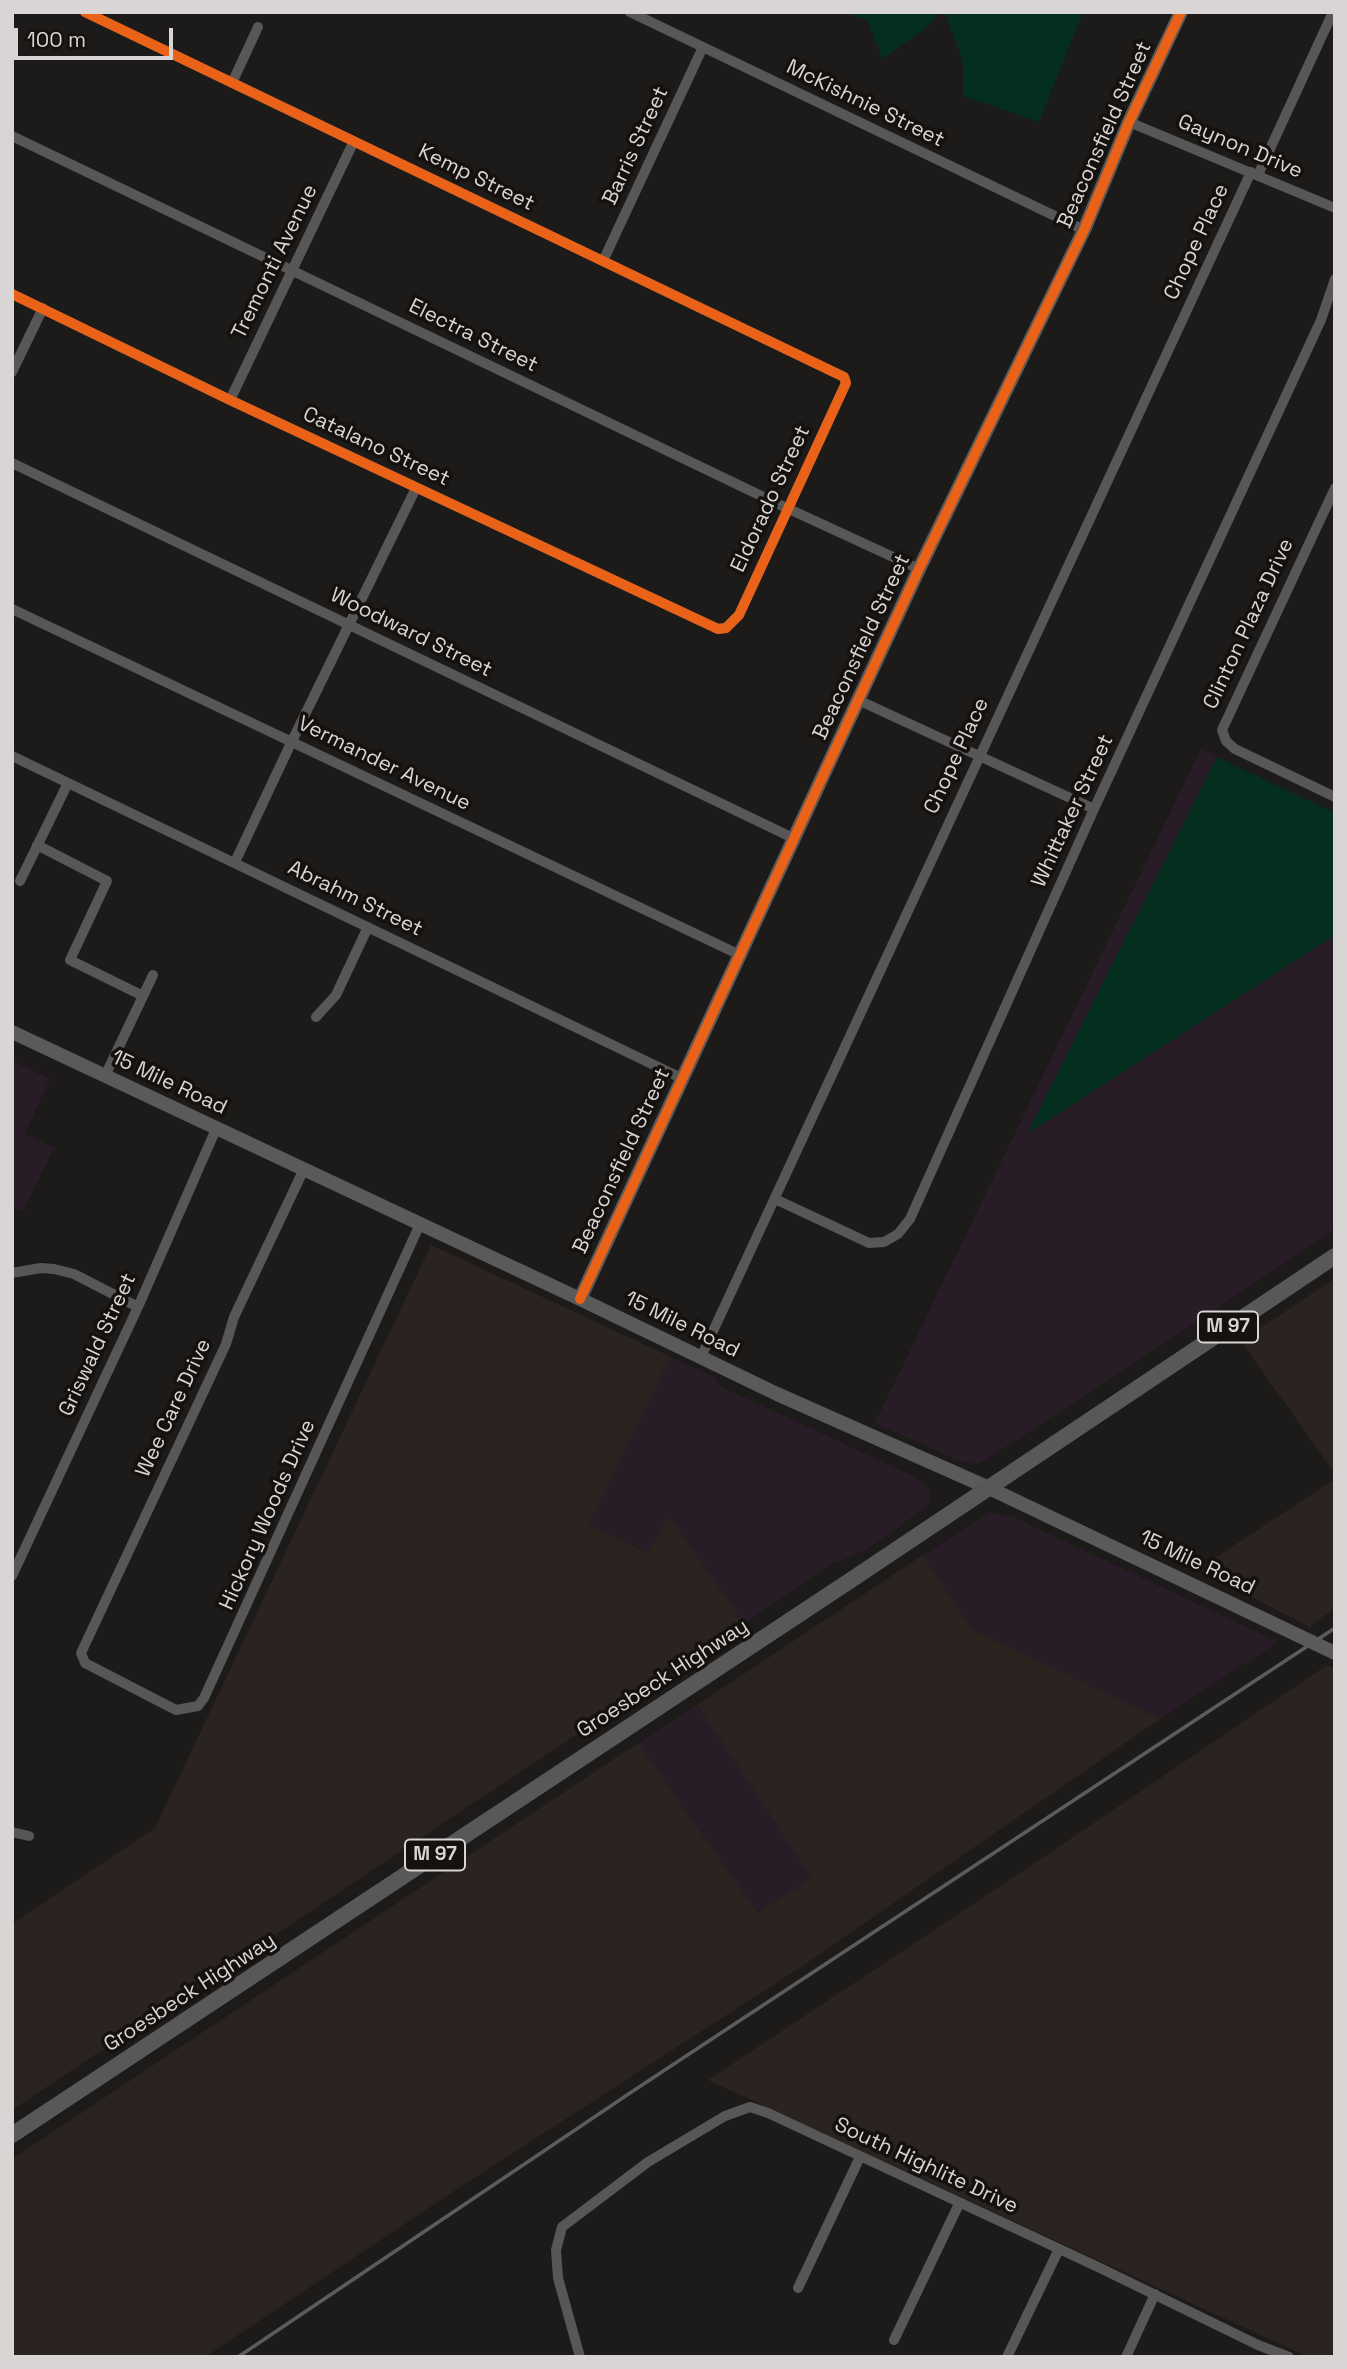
<!DOCTYPE html>
<html>
<head>
<meta charset="utf-8">
<style>
  body { margin:0 }
  #map { position:relative; width:1347px; height:2369px; overflow:hidden; background:#1d1b19; font-family:"Space Grotesk",sans-serif }
  canvas { display:block }
  .frame { position:absolute; inset:0; border:14px solid #d8d5d4; pointer-events:none }
  .scale { position:absolute; left:14px; top:28px; width:159px; height:32px; box-sizing:border-box; border:4px solid #d8d5d4; border-top:0; padding-left:9px; font-size:21px; line-height:24px; white-space:nowrap; color:#d8d5d4; -webkit-text-stroke:5px #14110f; paint-order:stroke }
</style>
</head>
<body>
<div id="map">
<canvas width="1347" height="2369"></canvas>
<div class="frame"></div>
<div class="scale">100 m</div>
</div>
<script>
const c = document.querySelector('canvas').getContext('2d');
c.lineJoin = 'round';
function fillPath(path, color) {
  c.fillStyle = color;
  c.fill(path, 'evenodd');
}
function poly(rows) {
  const path = new Path2D();
  for (const r of rows) {
    path.moveTo(r[0], r[1]);
    for (let i = 2; i < r.length; i += 2) path.lineTo(r[i], r[i + 1]);
  }
  return path;
}
function stroke(path, color, width, dash) {
  c.strokeStyle = color;
  c.lineWidth = width;
  c.lineCap = dash ? 'butt' : 'round';
  c.setLineDash(dash || []);
  c.stroke(path);
}
function drawText(font, color, halo, rows, align = 'center') {
  c.font = font + ' "Space Grotesk",sans-serif';
  c.lineWidth = 7;
  c.setLineDash([]);
  c.textBaseline = 'middle';
  c.strokeStyle = halo;
  c.fillStyle = color;
  for (const [text, x, y, turn = 0] of rows) {
    c.save();
    c.translate(x, y);
    c.rotate((+turn || 0) * Math.PI / 180);
    c.textAlign = isNaN(turn) ? turn : align;
    if (halo) c.strokeText(text, 0, 0);
    c.fillText(text, 0, 0);
    c.restore();
  }
}
fillPath(poly([
  [1201,749,1335,813,1335,1230,989,1458,976,1464,957,1460,875,1423],
  [12,1061,50,1079,25,1133,54,1148,23,1211,12,1206],
  [671,1357,716,1378,718,1385,917,1478,929,1490,929,1502,925,1508,864,1551,829,1565,744,1623,669,1517,649,1553,589,1524],
  [990,1513,1011,1516,1278,1642,1160,1719,970,1628,923,1555],
  [697,1705,812,1878,758,1913,638,1743]
]), '#281d27');
fillPath(poly([
  [431,1245,671,1357,589,1524,648,1553,669,1516,744,1623,12,2110,12,1924,155,1828],
  [1335,1278,1335,1474,1241,1341],
  [1335,1479,1335,1608,1310,1627,1198,1569],
  [923,1555,970,1628,1160,1719,801,1967,451,2193,205,2357,12,2357,12,2159,638,1743,758,1913,812,1878,697,1705],
  [1327,1665,1335,1669,1335,2357,1308,2357,708,2080,1020,1873]
]), '#2b231f');
fillPath(poly([
  [844,12,941,12,925,29,882,59,868,21],
  [945,12,1083,12,1039,122,963,96,963,63],
  [1217,757,1335,813,1335,935,1027,1134]
]), '#042e1e');
stroke(poly([
  [630,12,1084,230],
  [232,83,258,27],
  [1129,122,1335,208],
  [12,136,776,503,919,569],
  [1258,175,1333,12],
  [603,261,703,47],
  [12,294,230,400,718,629,726,628,739,615,846,383,844,377,85,12],
  [12,372,43,308],
  [230,400,354,141],
  [12,463,793,838],
  [1335,488,1222,730,1226,741,1235,749,1335,797],
  [12,609,740,955],
  [858,700,1094,809],
  [12,756,681,1078],
  [37,845,107,881,70,960,143,996],
  [235,862,292,741,416,488],
  [20,881,68,783],
  [316,1017,336,995,368,927],
  [105,1076,153,975],
  [304,1169,234,1317,226,1344,81,1653,85,1663,176,1710,198,1706,204,1698,420,1224],
  [775,1199,869,1243,884,1242,898,1234,910,1219,1094,809,1321,320,1335,279],
  [12,1273,41,1268,54,1269,74,1274,138,1307],
  [701,1357,1251,172],
  [12,1576,138,1307,216,1129],
  [12,1832,29,1836],
  [798,2288,860,2157],
  [894,2340,959,2204],
  [580,2357,558,2278,556,2250,562,2227,648,2162,725,2116,750,2107,768,2113,1098,2267,1258,2345,1289,2357],
  [1007,2357,1059,2249],
  [1126,2357,1155,2294]
]), '#585757', 10);
stroke(poly([
  [12,1032,580,1299,777,1394,989,1488,1335,1653],
  [580,1299,919,569,1084,230,1129,122,1181,12]
]), '#5b5a5a', 14);
stroke(poly([
  [12,2135,851,1580,1335,1256]
]), '#595858', 16);
stroke(poly([
  [238,2357,633,2091,1335,1628]
]), '#5d5c5b', 3.5);
stroke(poly([
  [12,294,230,400,718,629,726,628,739,615,846,383,844,377,85,12],
  [580,1299,919,569,1084,230,1129,122,1181,12]
]), '#ea6118', 10);
for (const [x, y, w] of [
  [1228,1327,60],
  [435,1855,60]
]) {
  const box = new Path2D();
  box.roundRect(x - w / 2, y - 15.5, w, 31, 5);
  c.fillStyle = '#14110f';
  c.fill(box);
  stroke(box, '#d8d5d4', 2);
}
drawText('bold 19px', '#d8d5d4', null, [
  ["M 97",1228,1327],
  ["M 97",435,1855]
]);
drawText('21px', '#d8d5d4', '#14110f', [
  ["McKishnie Street",865,104,26],
  ["Beaconsfield Street",1105,135,-66],
  ["Barris Street",636,146,-65],
  ["Gaynon Drive",1240,147,23],
  ["Kemp Street",476,178,26],
  ["Chope Place",1197,242,-65],
  ["Tremonti Avenue",275,262,-64],
  ["Electra Street",473,336,26],
  ["Catalano Street",376,447,25],
  ["Eldorado Street",771,499,-65],
  ["Clinton Plaza Drive",1249,624,-65],
  ["Woodward Street",411,633,26],
  ["Beaconsfield Street",862,647,-65],
  ["Chope Place",957,756,-65],
  ["Vermander Avenue",384,764,26],
  ["Whittaker Street",1073,811,-65],
  ["Abrahm Street",355,899,26],
  ["15 Mile Road",169,1083,25],
  ["Beaconsfield Street",622,1161,-65],
  ["15 Mile Road",682,1325,26],
  ["Griswald Street",98,1345,-65],
  ["Wee Care Drive",174,1408,-65],
  ["Hickory Woods Drive",268,1515,-66],
  ["15 Mile Road",1197,1563,25],
  ["Groesbeck Highway",663,1679,-33],
  ["Groesbeck Highway",190,1993,-33],
  ["South Highlite Drive",926,2166,25]
]);
</script>
</body>
</html>
